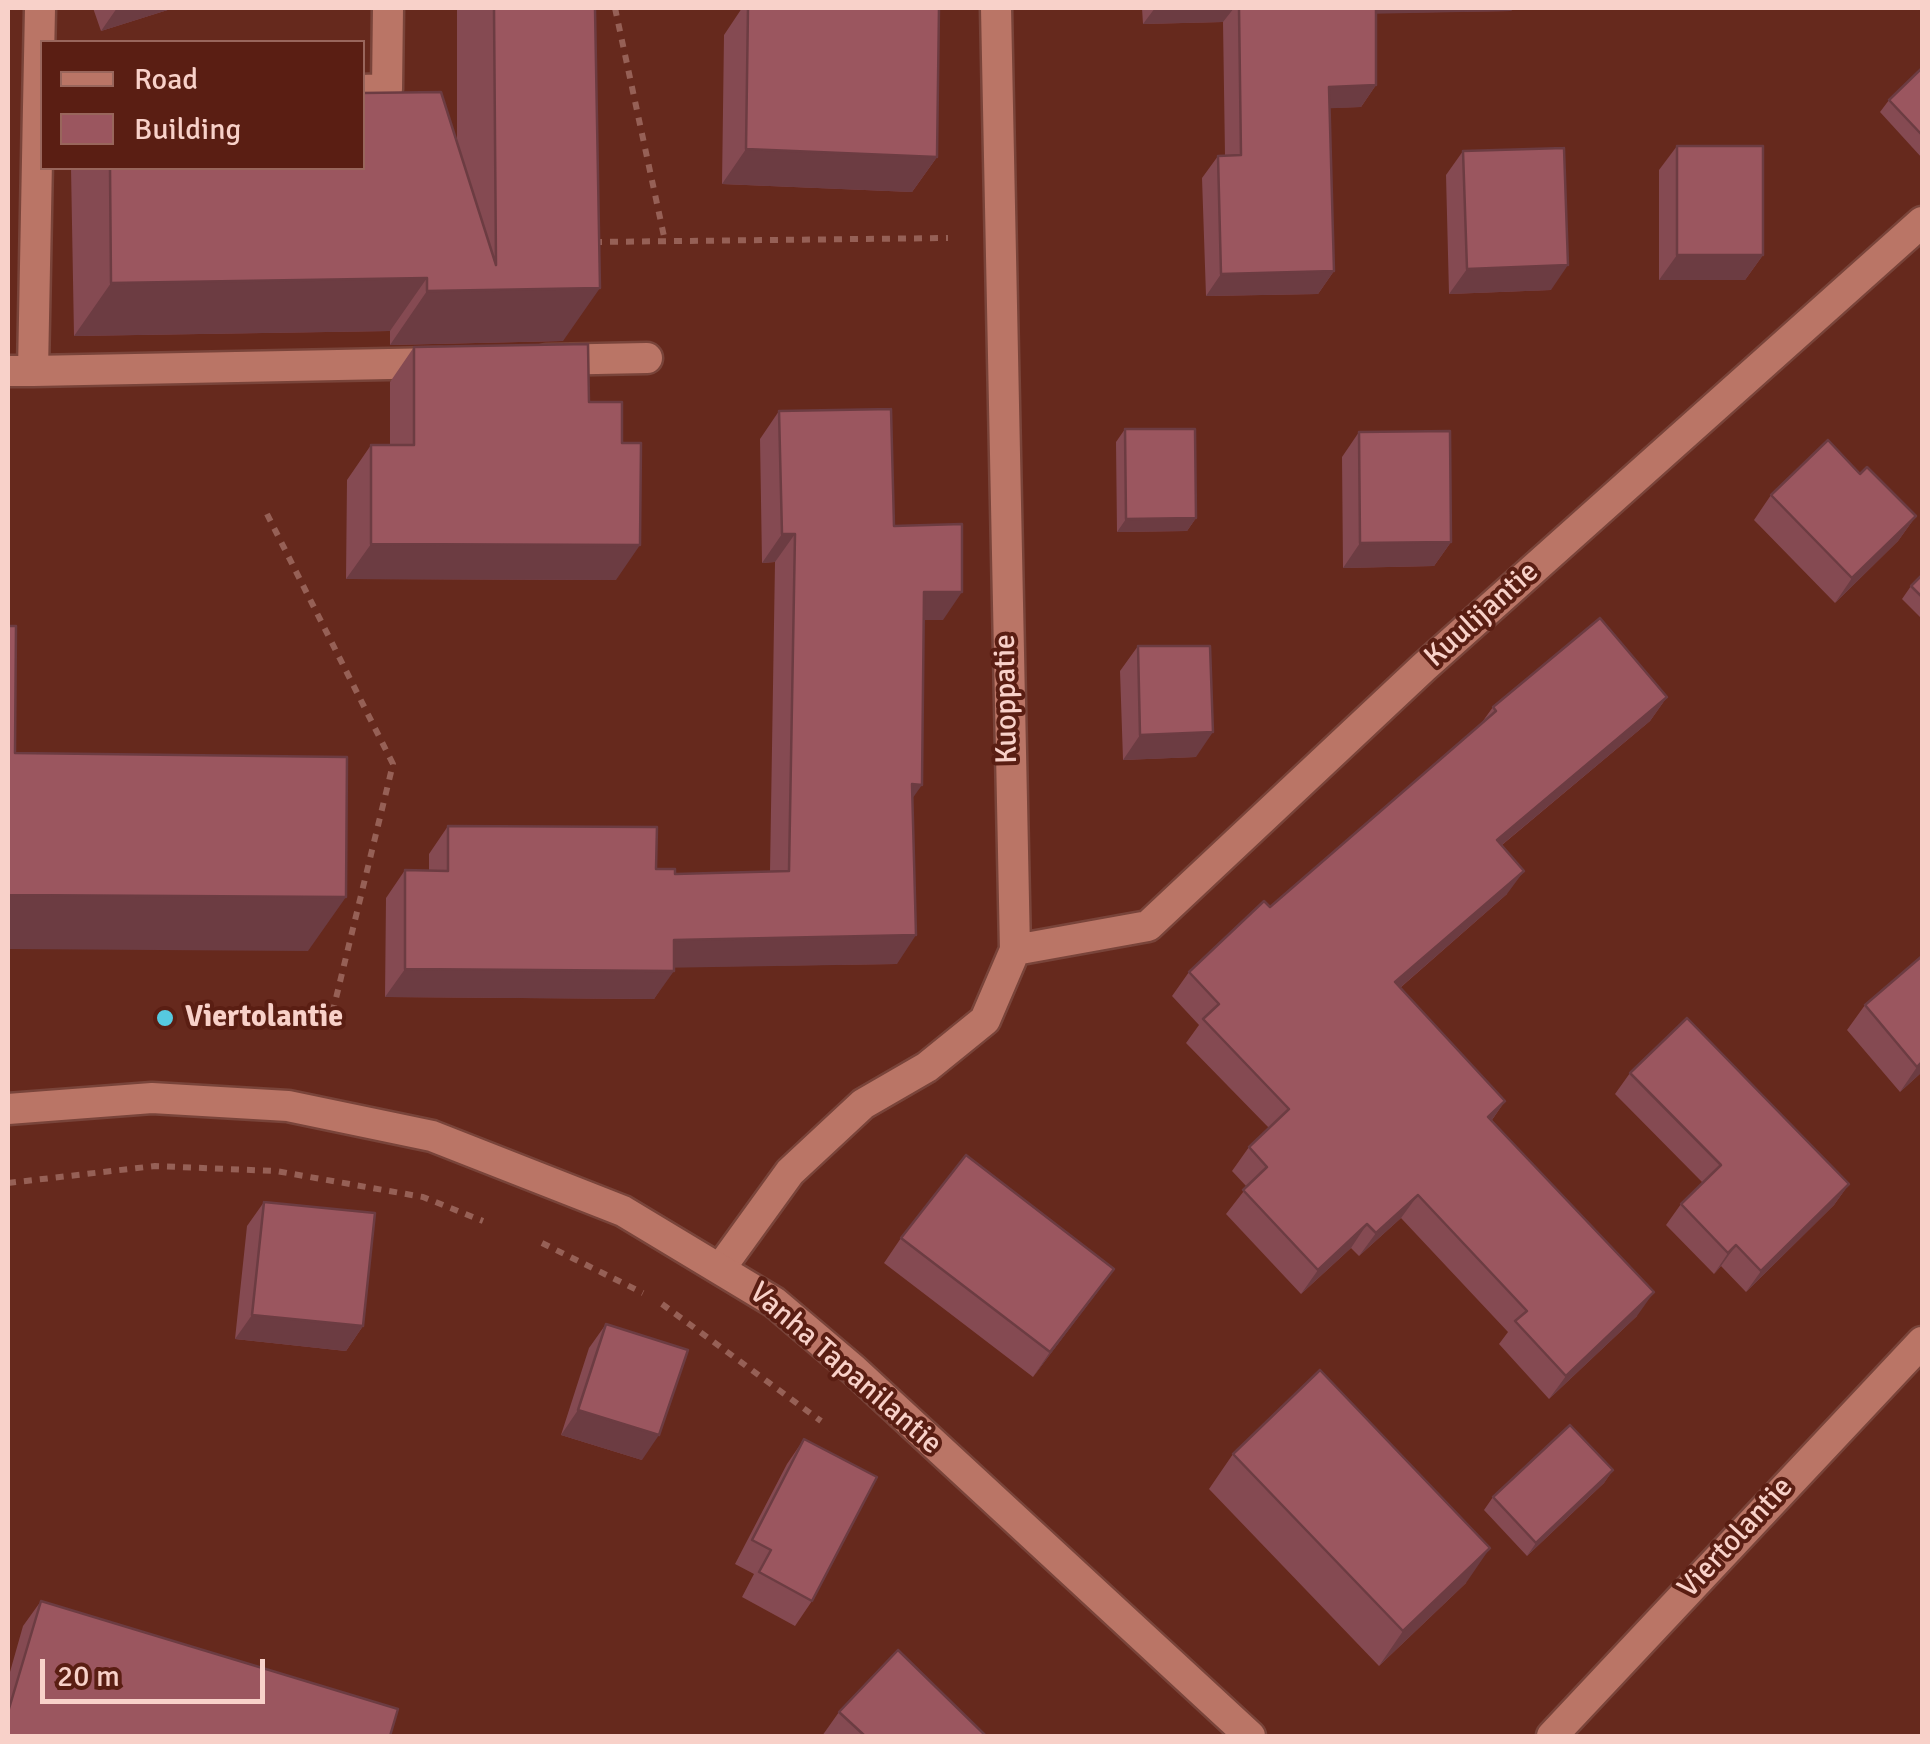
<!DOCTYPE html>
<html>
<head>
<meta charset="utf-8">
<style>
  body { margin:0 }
  #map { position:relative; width:1930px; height:1744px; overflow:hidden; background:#66291d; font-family:Signika,sans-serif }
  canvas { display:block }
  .frame { position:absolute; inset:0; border:10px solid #f8d1c9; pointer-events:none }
  .legend { position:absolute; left:40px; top:40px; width:325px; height:130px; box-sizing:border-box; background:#5a1e13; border:2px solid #99665c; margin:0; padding:12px 18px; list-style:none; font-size:30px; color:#f8d1c9 }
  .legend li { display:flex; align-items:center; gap:20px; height:50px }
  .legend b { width:50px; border:2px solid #99665c }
  .scale { position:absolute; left:40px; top:1659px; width:225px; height:45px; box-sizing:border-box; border:5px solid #f8d1c9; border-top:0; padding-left:12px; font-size:30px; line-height:35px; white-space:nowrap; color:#f8d1c9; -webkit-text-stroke:8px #5a1e13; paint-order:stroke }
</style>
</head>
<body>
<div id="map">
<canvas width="1930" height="1744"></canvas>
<div class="frame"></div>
<ul class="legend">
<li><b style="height:12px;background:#ba7566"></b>Road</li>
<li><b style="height:28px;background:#9b565f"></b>Building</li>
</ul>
<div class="scale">20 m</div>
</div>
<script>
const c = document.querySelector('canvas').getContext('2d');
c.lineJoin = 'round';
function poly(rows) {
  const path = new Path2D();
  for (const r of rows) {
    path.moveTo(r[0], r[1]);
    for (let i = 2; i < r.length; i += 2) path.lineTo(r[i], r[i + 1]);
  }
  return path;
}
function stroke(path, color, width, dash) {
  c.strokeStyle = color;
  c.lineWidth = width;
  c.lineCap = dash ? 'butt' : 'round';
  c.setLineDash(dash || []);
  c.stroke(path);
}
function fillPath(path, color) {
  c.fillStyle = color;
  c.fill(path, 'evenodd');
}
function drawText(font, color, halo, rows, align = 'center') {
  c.font = font + ' Signika,sans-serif';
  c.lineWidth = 8;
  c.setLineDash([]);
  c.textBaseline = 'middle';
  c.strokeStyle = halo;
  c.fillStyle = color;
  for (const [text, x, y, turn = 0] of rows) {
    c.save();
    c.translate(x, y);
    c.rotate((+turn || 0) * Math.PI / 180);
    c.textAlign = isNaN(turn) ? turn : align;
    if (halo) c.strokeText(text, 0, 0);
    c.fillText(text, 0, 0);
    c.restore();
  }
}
const service = poly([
  [362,90,387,89,388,8],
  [38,107,40,9],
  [546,360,647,358],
  [8,371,33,371,38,107,42,107],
  [33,371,440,363]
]);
const minor = poly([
  [1015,950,1148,926,1424,667,1922,222],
  [722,1266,790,1172,863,1104,927,1067,985,1020,1015,950,996,8]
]);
const tertiary = poly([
  [8,1109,152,1098,288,1106,432,1136,623,1211,774,1302,854,1370,1250,1736],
  [1552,1736,1922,1342]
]);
stroke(service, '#79443a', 35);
stroke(minor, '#79443a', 35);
stroke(tertiary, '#79443a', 35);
stroke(poly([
  [615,8,665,241],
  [594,242,948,238],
  [267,514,393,764,328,1031],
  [8,1183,155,1166,276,1171,423,1197,483,1221],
  [542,1243,643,1293],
  [662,1304,821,1421]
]), '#966056', 6, [8, 8]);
stroke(service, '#ba7566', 30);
stroke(minor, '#ba7566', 30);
stroke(tertiary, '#ba7566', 30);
fillPath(poly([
  [93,8,174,8,101,31],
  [457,8,595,8,563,341,390,345,390,331,74,336,71,168,362,168,457,144],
  [742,8,939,8,937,157,912,192,722,184,724,35],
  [1142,8,1513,8,1511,11,1376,13,1376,85,1361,107,1329,108,1334,271,1318,294,1206,296,1202,178,1218,156,1225,156,1223,22,1143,24],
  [1922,68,1922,158,1880,112,1889,100],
  [1677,146,1763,255,1745,280,1659,280,1659,170],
  [1463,151,1551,290,1449,294,1446,175],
  [414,347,589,402,616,580,346,579,347,480,371,445,390,445,390,382],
  [779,411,894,526,943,620,924,620,912,798,897,964,674,967,654,999,385,997,386,898,405,870,429,871,429,854,448,826,675,874,770,871,775,562,762,563,760,439],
  [1125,429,1196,518,1187,531,1117,532,1116,442],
  [1359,432,1451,542,1434,566,1343,568,1342,457],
  [1860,474,1916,516,1898,541,1835,603,1754,520,1771,495],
  [1922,575,1922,619,1902,599,1911,586],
  [1138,646,1196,757,1123,760,1120,671],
  [1667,697,1650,721,1502,845,1507,894,1400,988,1505,1101,1492,1120,1637,1316,1549,1399,1499,1344,1508,1332,1401,1218,1359,1256,1351,1248,1301,1294,1226,1214,1247,1187,1232,1171,1249,1147,1269,1128,1186,1043,1199,1025,1172,996,1189,972,1270,907,1480,725,1493,707],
  [1865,1005,1922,1072,1900,1092,1847,1030],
  [1630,1073,1849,1184,1834,1205,1746,1292,1721,1266,1714,1274,1666,1225,1681,1204,1703,1183,1615,1094],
  [264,1202,363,1326,346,1351,235,1339,247,1226],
  [901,1238,1114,1269,1033,1377,884,1263],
  [606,1324,642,1460,561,1435,589,1348],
  [804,1439,812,1601,795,1626,742,1597,754,1574,735,1564,787,1464],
  [1233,1454,1466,1583,1379,1666,1209,1489],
  [1613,1470,1604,1483,1527,1556,1484,1510,1493,1497],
  [41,1601,8,1736,8,1679,23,1626],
  [839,1712,984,1736,822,1736]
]), '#854a52');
fillPath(poly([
  [117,8,174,8,101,31],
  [1155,8,1234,8,1223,22,1143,24],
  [1365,8,1513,8,1511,11,1361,14],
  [1376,85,1361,107,1313,109,1329,87],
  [746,149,937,157,912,192,722,184],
  [1677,255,1763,255,1745,280,1659,280],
  [1568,265,1551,290,1449,294,1467,269],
  [1334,271,1318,294,1206,296,1221,274],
  [427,278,390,331,74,336,111,283],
  [600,288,563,341,390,345,427,291],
  [1916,516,1898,541,1835,603,1852,578],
  [1196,518,1187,531,1117,532,1126,519],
  [782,534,795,534,775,562,762,563],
  [1451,542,1434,566,1343,568,1360,543],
  [371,544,640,545,616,580,346,579],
  [924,592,962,592,943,620,905,620],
  [1667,697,1650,721,1480,863,1497,840],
  [1213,732,1196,757,1123,760,1140,735],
  [912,784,922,785,902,813],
  [1524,871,1507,894,1379,1006,1395,982],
  [8,895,346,897,308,951,8,949],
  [916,935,897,964,654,968,674,940],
  [405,969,674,971,654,999,385,997],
  [1922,1062,1922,1072,1900,1092,1917,1067],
  [1505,1101,1489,1124,1488,1117],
  [1849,1184,1834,1205,1746,1292,1761,1271],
  [1418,1195,1401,1218,1359,1256,1376,1233],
  [1367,1224,1351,1248,1301,1294,1318,1270],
  [1736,1245,1721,1266,1714,1274,1728,1253],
  [1114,1269,1096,1294,1033,1377,1050,1352],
  [1654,1292,1637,1316,1549,1399,1566,1376],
  [252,1315,363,1326,346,1351,235,1339],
  [578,1410,659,1435,642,1460,561,1435],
  [1613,1470,1604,1483,1527,1556,1536,1543],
  [1490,1548,1466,1583,1379,1666,1403,1631]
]), '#6c3c42');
const building = poly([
  [494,8,595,8,600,288,427,291,427,278,111,283,110,168,362,168,362,93,441,92,496,265,494,8],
  [748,8,939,8,937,157,746,149,748,8],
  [1239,8,1376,8,1376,85,1329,87,1334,271,1221,274,1218,156,1241,155,1239,8],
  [1922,68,1922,135,1889,100,1922,68],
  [1677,146,1763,146,1763,255,1677,255,1677,146],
  [1564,148,1568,265,1467,269,1463,151,1564,148],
  [588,344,589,402,622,402,622,443,641,443,640,545,371,544,371,445,414,445,414,347,588,344],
  [891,409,894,526,962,524,962,592,924,592,922,785,912,784,916,935,674,940,674,971,405,969,405,870,448,871,448,826,657,827,656,869,675,869,675,874,789,871,795,534,782,534,779,411,891,409],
  [1125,429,1195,429,1196,518,1126,519,1125,429],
  [1450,431,1451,542,1360,543,1359,432,1450,431],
  [1828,440,1860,474,1867,467,1916,516,1852,578,1771,495,1828,440],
  [1922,575,1922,597,1911,586,1922,575],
  [1600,618,1667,697,1497,840,1524,871,1395,982,1505,1101,1488,1117,1654,1292,1566,1376,1515,1321,1527,1311,1418,1195,1376,1233,1367,1224,1318,1270,1243,1190,1267,1167,1249,1147,1289,1109,1203,1019,1219,1004,1189,972,1264,901,1270,907,1496,711,1493,707,1600,618],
  [8,626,16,626,15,753,347,757,346,897,8,895,8,626],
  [1138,646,1210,646,1213,732,1140,735,1138,646],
  [1922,956,1922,1062,1917,1067,1865,1005,1922,956],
  [1687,1018,1849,1184,1761,1271,1736,1245,1728,1253,1681,1204,1721,1165,1630,1073,1687,1018],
  [966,1155,1114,1269,1050,1352,901,1238,966,1155],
  [264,1202,375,1213,363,1326,252,1315,264,1202],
  [606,1324,688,1350,659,1435,578,1410,606,1324],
  [1320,1370,1490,1548,1403,1631,1233,1454,1320,1370],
  [1570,1425,1613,1470,1536,1543,1493,1497,1570,1425],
  [804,1439,877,1477,812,1601,759,1572,771,1550,752,1540,804,1439],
  [41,1601,398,1709,390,1736,8,1736,8,1712,41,1601],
  [898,1650,985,1735,984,1736,865,1736,839,1712,898,1650]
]);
fillPath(building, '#9b565f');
stroke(building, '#6c3c42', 2.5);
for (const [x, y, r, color] of [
  [165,1018,10,"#56c9e0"]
]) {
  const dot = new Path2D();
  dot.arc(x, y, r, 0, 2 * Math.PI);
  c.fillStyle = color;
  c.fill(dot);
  stroke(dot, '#5a1e13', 4);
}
drawText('30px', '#f8d1c9', '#5a1e13', [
  ["Kuulijantie",1482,615,-42],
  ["Kuoppatie",1007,699,-91],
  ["Vanha Tapanilantie",845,1369,41],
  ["Viertolantie",1736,1538,-47]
]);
drawText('bold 30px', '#f8d1c9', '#5a1e13', [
  ["Viertolantie",185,1018]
], 'left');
</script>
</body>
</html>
